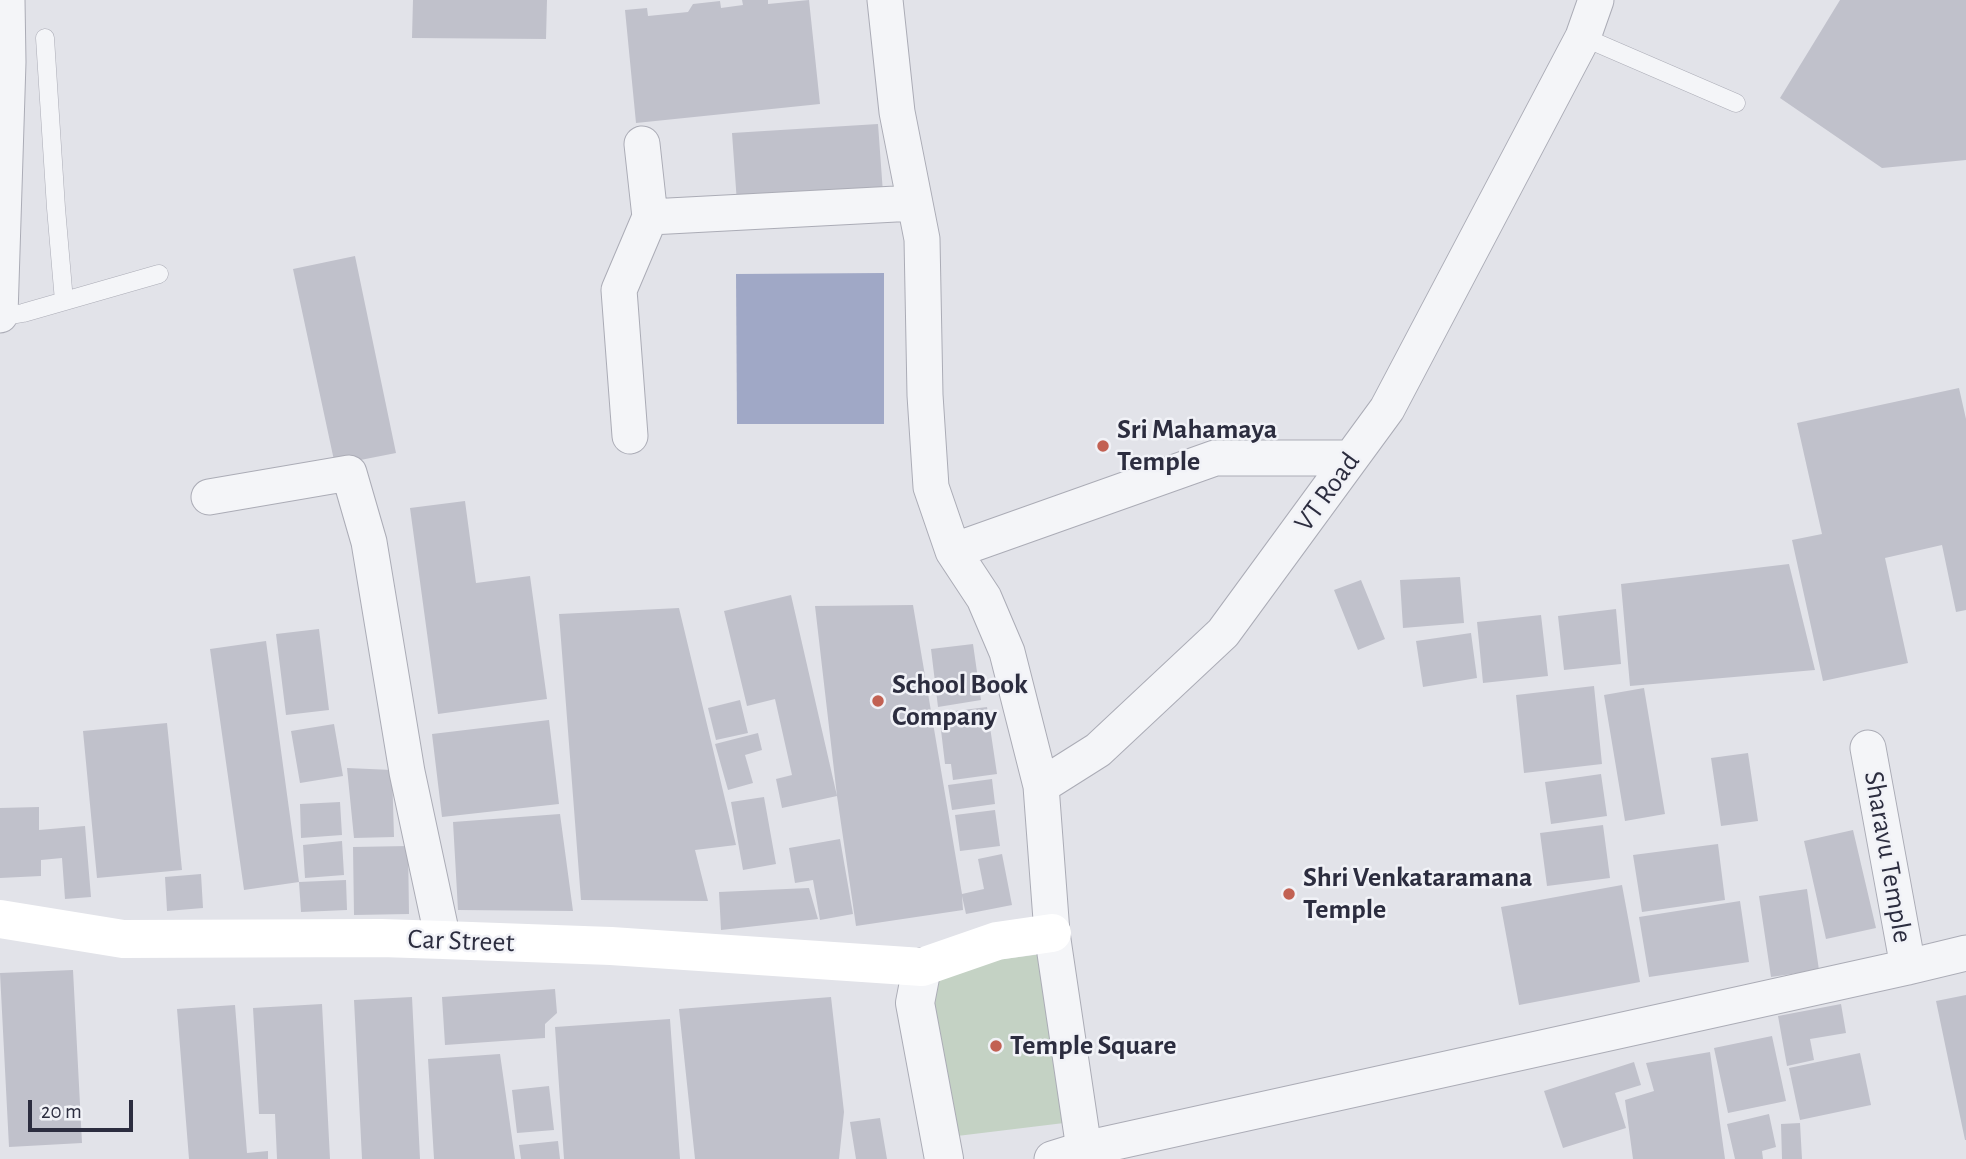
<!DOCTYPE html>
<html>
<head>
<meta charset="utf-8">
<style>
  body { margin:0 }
  #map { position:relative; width:1966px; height:1159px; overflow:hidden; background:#e2e3e9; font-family:"Alegreya Sans",sans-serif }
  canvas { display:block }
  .scale { position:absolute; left:28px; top:1100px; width:105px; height:32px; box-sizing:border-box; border:4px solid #2c2d3f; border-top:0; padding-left:9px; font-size:21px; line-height:24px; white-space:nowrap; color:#2c2d3f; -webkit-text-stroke:5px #f1f2f7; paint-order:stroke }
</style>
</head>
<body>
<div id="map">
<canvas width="1966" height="1159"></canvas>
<div class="scale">20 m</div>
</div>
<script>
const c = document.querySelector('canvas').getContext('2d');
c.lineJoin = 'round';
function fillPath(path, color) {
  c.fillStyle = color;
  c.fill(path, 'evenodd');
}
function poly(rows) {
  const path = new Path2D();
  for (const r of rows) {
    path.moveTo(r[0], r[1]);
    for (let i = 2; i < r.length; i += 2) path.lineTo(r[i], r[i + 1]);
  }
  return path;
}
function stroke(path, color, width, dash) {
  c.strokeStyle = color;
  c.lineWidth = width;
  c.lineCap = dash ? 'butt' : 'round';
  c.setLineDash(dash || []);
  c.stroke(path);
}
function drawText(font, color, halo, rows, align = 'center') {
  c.font = font + ' "Alegreya Sans",sans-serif';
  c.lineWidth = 5;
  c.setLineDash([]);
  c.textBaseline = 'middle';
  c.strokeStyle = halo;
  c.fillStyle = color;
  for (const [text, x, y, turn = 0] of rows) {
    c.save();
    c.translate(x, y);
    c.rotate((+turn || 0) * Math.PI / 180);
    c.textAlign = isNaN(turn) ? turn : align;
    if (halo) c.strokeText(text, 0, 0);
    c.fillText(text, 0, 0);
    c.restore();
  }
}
fillPath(poly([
  [1042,954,1064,1123,949,1137,927,969]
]), '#c4d2c4');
fillPath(poly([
  [884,273,884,424,737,424,736,274]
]), '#a0a8c6');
fillPath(poly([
  [413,0,547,0,546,39,412,38],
  [742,0,768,0,768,4,809,0,820,104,636,123,625,10,647,8,648,16,688,12,693,4,720,1,721,8,743,5],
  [1840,0,1966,0,1966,160,1882,168,1780,98],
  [878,124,883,193,737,203,732,133],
  [355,256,396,453,335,465,293,269],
  [1959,388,1966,419,1966,610,1956,612,1942,545,1885,558,1908,663,1823,681,1792,540,1822,534,1797,423],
  [465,501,476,583,530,576,547,699,438,714,410,508],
  [1789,564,1815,670,1630,686,1621,584],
  [1460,577,1464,623,1403,628,1400,580],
  [1361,580,1385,639,1358,650,1334,590],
  [791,595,837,796,815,606,913,605,962,894,984,889,978,859,1002,854,1012,905,966,914,962,896,963,910,856,926,837,796,782,808,776,779,792,775,775,699,747,706,724,611],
  [679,608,736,845,695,850,708,901,581,900,559,614],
  [1616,609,1621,664,1564,670,1558,616],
  [1541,615,1548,676,1483,683,1477,622],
  [319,629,329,710,286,715,276,634],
  [1471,633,1477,678,1423,687,1416,641],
  [266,641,299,882,244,890,210,649],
  [973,644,981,700,938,707,931,649],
  [1594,686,1602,764,1524,773,1516,695],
  [1644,688,1665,814,1625,821,1604,695],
  [740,700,748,733,716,740,708,708],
  [987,707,997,774,953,780,951,764,945,764,939,713],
  [549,720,559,804,442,817,432,734],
  [167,723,182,870,97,878,83,731],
  [334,724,343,776,300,783,291,731],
  [758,733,762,750,745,755,753,783,728,790,715,744],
  [1748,753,1758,821,1721,826,1711,758],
  [347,768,392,770,394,837,354,838],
  [1601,774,1607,816,1551,824,1545,782],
  [992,779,995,804,952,810,948,785],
  [764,797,776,864,743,870,731,802],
  [340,802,342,835,301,838,300,804],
  [39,807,39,830,85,826,91,897,65,899,62,858,41,860,41,876,0,878,0,808],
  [995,810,1000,846,960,851,955,815],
  [560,814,573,911,458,910,453,822],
  [1603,825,1610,878,1547,886,1540,833],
  [1853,830,1876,928,1826,939,1804,841],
  [840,839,853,914,820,920,813,880,795,883,789,848],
  [342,841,344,875,305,878,303,845],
  [1718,844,1725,900,1642,912,1633,855],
  [408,846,409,914,354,915,353,847],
  [201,874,203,908,167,911,165,877],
  [346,880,347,910,301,912,299,882],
  [1622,885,1640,982,1519,1005,1501,907],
  [809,888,818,919,721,930,719,892],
  [1807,889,1819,970,1771,977,1759,896],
  [1740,901,1749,962,1649,977,1639,917],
  [73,970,82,1143,9,1147,0,973],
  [555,989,557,1013,545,1024,545,1038,445,1045,442,997],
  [1966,995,1966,1140,1965,1140,1936,1001],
  [412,997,420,1159,362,1159,354,1000],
  [831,997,844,1112,839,1159,695,1159,679,1009],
  [322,1004,330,1159,277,1159,275,1114,259,1114,253,1008],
  [1841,1004,1846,1033,1810,1039,1814,1060,1787,1066,1778,1016],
  [235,1005,247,1153,268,1151,268,1159,189,1159,177,1009],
  [670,1019,680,1159,564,1159,555,1027],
  [1772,1036,1786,1101,1728,1113,1714,1048],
  [1710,1052,1725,1159,1633,1159,1625,1100,1654,1091,1646,1063],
  [1860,1053,1871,1105,1800,1120,1789,1068],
  [500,1054,515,1159,434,1159,428,1059],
  [1634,1062,1641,1085,1615,1093,1626,1128,1563,1148,1544,1091],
  [549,1086,554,1130,517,1133,512,1090],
  [1769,1114,1776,1147,1762,1151,1763,1159,1735,1159,1727,1124],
  [880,1118,887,1159,856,1159,850,1122],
  [1800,1123,1802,1159,1782,1159,1781,1124],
  [558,1141,560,1159,521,1159,519,1145]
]), '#c0c1cb');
const service = poly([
  [1583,37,1736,103],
  [45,38,56,208,64,301],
  [0,317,23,313,159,274]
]);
const minor = poly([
  [885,0,897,112,922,239,925,395,931,487,953,551,984,598,1007,652,1041,786],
  [650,217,915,203],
  [0,315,8,62,7,0],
  [630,436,619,290,650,217,642,144],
  [209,497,349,473,369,542,407,772,443,940],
  [953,551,1215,458,1351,458],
  [1868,748,1908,967],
  [1084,1149,1052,933,1041,786,1098,750,1223,633,1387,409,1583,37,1596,0],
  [1052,1159,1084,1149,1908,967,1966,953]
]);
const tertiary = poly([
  [922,967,915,1003,944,1159]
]);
stroke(service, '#abacb6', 19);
stroke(minor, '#abacb6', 37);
stroke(tertiary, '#abacb6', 40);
stroke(service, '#f4f5f8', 18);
stroke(minor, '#f4f5f8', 35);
stroke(tertiary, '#f4f5f8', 38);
stroke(poly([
  [0,919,123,939,381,938,443,940,611,946,922,967,997,941,1052,933]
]), '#fff', 38);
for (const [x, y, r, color] of [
  [1103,446,7,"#c26153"],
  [878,701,7,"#c26153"],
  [1289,894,7,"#c26153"],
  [996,1046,7,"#c26153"]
]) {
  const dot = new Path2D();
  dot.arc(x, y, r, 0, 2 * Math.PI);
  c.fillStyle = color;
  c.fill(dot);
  stroke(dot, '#f1f2f7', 2.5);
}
drawText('bold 28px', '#2c2d3f', '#f1f2f7', [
  ["Sri Mahamaya",1117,430],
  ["Temple",1117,462],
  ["School Book",892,685],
  ["Company",892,717],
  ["Shri Venkataramana",1303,878],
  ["Temple",1303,910],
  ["Temple Square",1010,1046]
], 'left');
drawText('28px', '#2c2d3f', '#f1f2f7', [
  ["VT Road",1327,492,-54],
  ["Sharavu Temple",1888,857,80],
  ["Car Street",461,941,2]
]);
</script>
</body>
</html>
